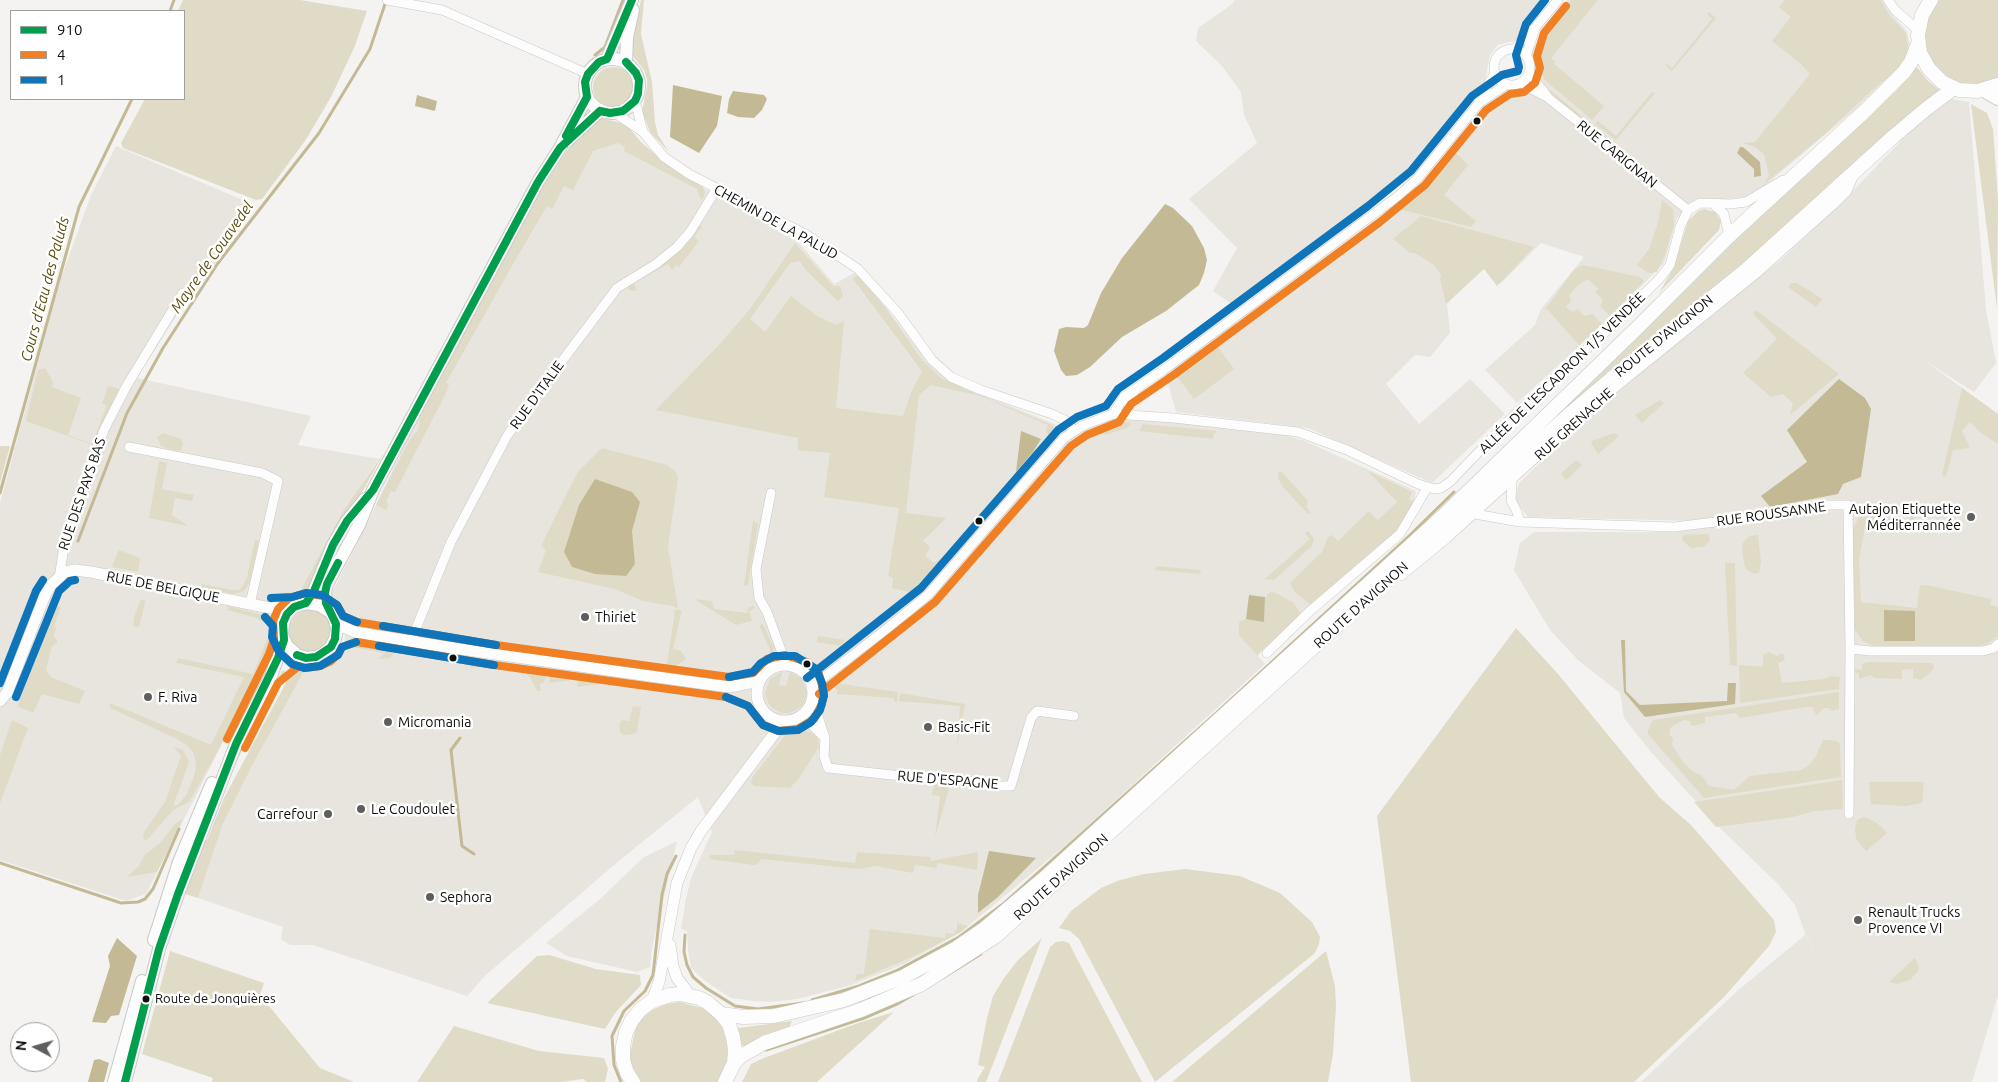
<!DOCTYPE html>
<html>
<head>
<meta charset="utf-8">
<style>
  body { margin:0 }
  #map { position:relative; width:1998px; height:1082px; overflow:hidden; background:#f4f3f1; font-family:Ubuntu,sans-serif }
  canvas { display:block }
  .legend { position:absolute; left:10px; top:10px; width:175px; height:90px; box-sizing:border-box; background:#fff; border:1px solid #9f9f9e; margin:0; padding:6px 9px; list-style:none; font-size:15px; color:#0e0e0d }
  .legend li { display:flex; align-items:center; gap:10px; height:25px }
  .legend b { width:25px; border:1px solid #9f9f9e }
  .north { position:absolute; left:10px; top:1022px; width:50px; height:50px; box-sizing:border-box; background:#fff; border:1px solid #9f9f9e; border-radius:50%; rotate:276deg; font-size:14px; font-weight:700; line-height:20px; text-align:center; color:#0e0e0d }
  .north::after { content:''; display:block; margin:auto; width:18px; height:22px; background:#5e5e5d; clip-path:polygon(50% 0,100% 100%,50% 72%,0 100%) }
</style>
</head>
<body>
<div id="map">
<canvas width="1998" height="1082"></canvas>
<ul class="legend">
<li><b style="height:6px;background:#009e4d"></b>910</li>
<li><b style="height:6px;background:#f08023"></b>4</li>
<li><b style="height:6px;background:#0f75bb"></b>1</li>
</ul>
<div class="north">N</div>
</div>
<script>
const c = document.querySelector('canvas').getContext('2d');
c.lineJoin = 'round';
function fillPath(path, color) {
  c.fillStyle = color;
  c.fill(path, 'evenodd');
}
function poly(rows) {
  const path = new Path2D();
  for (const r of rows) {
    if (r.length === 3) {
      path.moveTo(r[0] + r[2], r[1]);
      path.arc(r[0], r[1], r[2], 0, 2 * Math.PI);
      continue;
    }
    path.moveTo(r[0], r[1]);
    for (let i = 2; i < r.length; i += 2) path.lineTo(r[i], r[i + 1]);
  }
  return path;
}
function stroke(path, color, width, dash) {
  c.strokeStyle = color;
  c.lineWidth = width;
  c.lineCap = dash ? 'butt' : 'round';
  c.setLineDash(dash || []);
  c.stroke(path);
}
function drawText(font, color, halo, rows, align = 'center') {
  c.font = font + ' Ubuntu,sans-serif';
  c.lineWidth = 5;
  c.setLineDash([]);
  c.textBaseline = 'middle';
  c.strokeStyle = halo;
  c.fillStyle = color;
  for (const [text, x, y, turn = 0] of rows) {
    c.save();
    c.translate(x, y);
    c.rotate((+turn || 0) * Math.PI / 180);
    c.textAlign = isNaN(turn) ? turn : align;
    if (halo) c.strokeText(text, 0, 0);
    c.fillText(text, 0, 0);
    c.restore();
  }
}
fillPath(poly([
  [1235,0,1549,0,1516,40,1498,45,1490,55,1485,81,1468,105,1412,173,1394,189,1233,305,1213,291,1237,248,1189,199,1257,143,1244,115,1241,92,1222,66,1196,41,1198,28,1231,5],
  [1568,0,1883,0,1887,8,1907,32,1910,46,1908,56,1901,66,1858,107,1761,189,1744,197,1726,199,1702,199,1677,218,1664,263,1611,317,1517,403,1485,370,1535,325,1541,309,1584,257,1541,243,1500,284,1484,266,1447,304,1450,333,1430,357,1415,355,1386,384,1419,424,1470,379,1505,414,1432,483,1308,428,1176,412,1165,373,1391,209,1399,211,1410,201,1502,95,1522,89,1534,70,1531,51],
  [1952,99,1969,102,1986,310,1996,363,1974,392,1925,361,1998,414,1998,995,1972,1082,1641,1082,1736,992,1805,935,1824,968,1806,936,1795,905,1778,884,1720,828,1651,752,1624,718,1620,693,1578,660,1550,630,1514,570,1520,543,1534,532,1671,532,1700,521,1528,517,1515,501,1519,483,1575,429,1651,364,1782,259,1844,200,1928,113,1943,103],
  [585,128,661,161,701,187,793,236,834,284,858,271,931,366,954,383,1074,432,1101,421,1122,416,1278,433,1305,441,1416,491,1414,502,1395,533,1261,652,1258,656,1265,664,1072,840,961,932,906,963,851,985,797,999,771,1002,754,1001,731,998,705,981,691,968,688,951,687,931,681,929,686,899,691,878,712,832,698,797,620,860,486,975,467,996,313,945,290,945,281,939,283,927,198,898,223,824,252,766,307,666,318,665,325,662,338,654,345,645,344,619,331,598,331,594,356,546,410,434,528,213],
  [116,146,257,206,210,271,193,290,137,378,311,416,298,445,379,459,344,509,297,597,288,601,274,625,277,638,272,649,252,685,146,894,126,901,0,860,0,503,60,281,91,195],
  [677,841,652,948,650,967,637,972,567,956,546,943,600,899,644,857]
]), '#e7e5de');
fillPath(poly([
  [183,0,300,0,367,11,354,48,331,97,305,141,262,199,256,200,123,148,121,143,145,99,184,99,184,11,178,11],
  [641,0,644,0,641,34,652,82,655,122,658,135,669,152,650,132,642,111,647,88,647,79,644,70,633,56,631,44],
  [1571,0,1598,0,1551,58,1556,62,1554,64,1604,106,1592,120,1546,81,1541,74,1536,58,1537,49],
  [1785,0,1880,0,1890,16,1906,33,1908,48,1904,60,1891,76,1880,83,1827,132,1764,184,1769,175,1764,154,1755,147,1742,143,1755,142,1810,74,1801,64,1772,41,1791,17,1779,7],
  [1939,0,1998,0,1998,80,1975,87,1949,81,1930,62,1923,43,1925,22,1933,7],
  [1709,12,1716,18,1672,71,1665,65,1666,64,1672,68,1712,19,1707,14],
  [613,87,20],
  [1917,67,1928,81,1941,91,1741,268,1499,472,1727,245,1896,91],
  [1550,90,1615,143,1609,142,1559,100,1549,91],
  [1652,92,1655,93,1616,140,1595,124,1598,121,1616,136],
  [1971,104,1987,113,1993,129,1998,199,1997,309],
  [601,118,621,123,630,129,641,142,670,167,703,187,705,193,703,198,701,200,697,189,624,151,625,147,618,143,593,151,573,190,564,186,552,209,547,206,513,264,446,383,449,385,445,395,395,492,391,491,386,501,388,505,386,510,376,505,409,441,418,430,421,414,547,178,569,148,596,120],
  [1455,152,1468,165,1444,195,1476,221,1471,227,1399,209],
  [1662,200,1673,209,1674,225,1665,255,1657,272,1648,273,1637,265,1649,249,1658,223],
  [1704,209,1715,212,1721,221,1719,230,1659,293,1673,269,1688,221,1698,211],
  [1421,216,1472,230,1534,247,1497,286,1484,269,1446,304,1440,279,1441,275,1434,265,1415,253,1410,253,1393,239],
  [700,225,702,227,694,237,699,241,679,267,676,265,672,270,668,264,634,283,637,290,634,291,629,290,628,287,631,283,658,267,674,255,691,238],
  [795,243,833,286,840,286,843,296,838,301,805,269,800,261,790,263,750,319,765,332,791,296,817,316,836,325,844,321,836,408,903,416,911,393,922,371,853,279,858,274,891,315,921,359,941,378,988,399,1052,425,1056,432,1051,437,1046,432,1048,425,977,395,931,385,919,395,906,513,946,518,923,541,930,547,925,556,934,563,945,556,941,566,915,593,892,588,893,578,888,576,899,508,824,497,830,453,798,450,798,438,656,410,718,346,750,309],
  [1583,265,1640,277,1644,281,1610,316,1600,306,1603,300,1595,292,1598,289,1588,279,1578,285,1569,295,1571,301,1566,307,1573,312,1578,309,1584,316,1592,314,1602,324,1579,345,1546,308,1574,270],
  [1791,283,1796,283,1802,286,1822,299,1816,307,1788,287],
  [1756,310,1839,374,1790,415,1793,403,1783,394,1771,397,1743,373,1777,339,1753,314],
  [1215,343,1234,369,1194,399,1174,372],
  [45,368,53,382,52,387,81,398,68,435,92,444,107,405,102,404,107,389,109,386,119,389,93,445,26,421,38,370],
  [1962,388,1998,414,1998,444,1981,433,1970,422,1962,431,1970,448,1953,450,1946,476,1942,475],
  [1660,400,1664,403,1642,423,1635,415],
  [1122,422,1129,422,1131,424,1127,428,1105,435,1102,428],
  [1143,424,1217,431,1214,434,1213,439,1139,431],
  [163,433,181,439,183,443,181,450,176,451,161,446,157,437],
  [1614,433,1619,436,1598,454,1591,443,1592,441],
  [0,446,10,446,0,483],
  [602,448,667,465,677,473,678,478,668,547,678,609,673,606,643,601,615,589,538,572,546,550,541,546,571,485,578,472],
  [384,453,364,489,338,524,307,592,298,595,344,509],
  [1576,460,1582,465,1566,480,1561,474],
  [159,461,167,463,162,489,194,495,192,501,175,498,172,515,188,526,149,518],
  [1281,471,1308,501,1306,507,1311,513,1308,514,1282,486,1278,478,1278,473],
  [1368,471,1412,492,1409,499,1414,502,1395,533,1320,599,1311,605,1294,591,1290,583,1322,552,1328,537,1332,535,1338,541,1369,511,1378,520,1397,502],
  [1916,507,1939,511,1936,516,1917,514,1912,527,1866,521,1859,560,1861,602,1917,608,1920,585,1931,586,1991,599,1990,605,1997,606,1998,610,1998,636,1987,644,1978,646,1878,648,1863,641,1855,630,1853,528,1859,517,1866,514,1909,521,1913,508],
  [753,521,758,524,748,585,744,586],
  [1308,531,1314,539,1312,546,1274,580,1265,579,1310,539,1305,533],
  [1708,534,1710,538,1709,542,1703,547,1691,548,1682,540,1683,535],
  [1758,535,1761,562,1759,573,1754,574,1747,570,1744,564,1742,548,1743,542,1750,536],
  [255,540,259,540,250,582,244,591,234,594,202,588,202,584,232,590,238,590,242,587,247,578],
  [119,550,140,558,138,572,112,567],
  [1725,563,1735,563,1737,666,1730,665],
  [1156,566,1199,570,1201,570,1200,574,1155,570],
  [1272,591,1294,603,1302,616,1257,655,1239,635,1239,622,1246,619,1264,622,1265,597],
  [141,599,145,601,145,603,139,627,137,627,133,626,134,617],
  [694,599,712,601,714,609,747,613,748,608,753,606,755,607,749,612,752,621,736,625],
  [56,606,61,607,54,626,56,628,54,636,58,642,52,646,46,670,51,677,85,691,79,704,42,694,33,713,17,706],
  [228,606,267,616,274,621,277,638,214,758,189,802,173,810,146,841,143,838,144,832,165,802,181,756,174,747,183,750,189,762,173,806,178,805,187,794,195,773,196,762,193,752,188,746,175,738,110,708,110,703,211,745,244,677,176,663,178,658,253,674,270,633,267,624,257,618,227,610],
  [675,610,682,610,673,649,681,651,686,659,671,669,663,670,664,666,667,664],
  [310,631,21],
  [763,624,774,648,772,655,762,667,745,679,737,680,681,672,680,670,687,667,690,671,712,674,733,677,748,674,769,656,770,649,759,625],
  [1516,628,1558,674,1659,797,1691,825,1774,920,1776,932,1769,946,1724,997,1634,1082,1411,1082,1377,816],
  [818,636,845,640,840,646,817,642],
  [359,640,389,646,392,648,393,654,390,658,378,659,385,653,352,647,349,642],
  [404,648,441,654,442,658,411,655],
  [1769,652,1777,656,1783,653,1785,660,1778,663,1782,683,1824,679,1831,676,1840,677,1839,689,1740,703,1739,665,1763,667,1763,655],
  [471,660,500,664,547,670,544,683,540,684,541,691,537,691,530,677,521,669,500,665,471,668],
  [1868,662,1932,663,1934,666,1932,671,1921,680,1913,678,1913,669,1902,670,1902,679,1874,678,1871,675,1859,679,1859,673,1855,673,1855,669,1862,670,1862,664],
  [299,665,307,666,252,766,223,824,198,898,185,894,204,842,207,840,224,798,295,666],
  [283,670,286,673,261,710,225,787,222,786,266,695],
  [551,671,599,678,600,684,577,687,579,679,549,683],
  [782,672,779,685,786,686,790,672,801,678,806,689,807,694,803,705,795,711,788,713,782,713,772,708,769,704,765,694,770,679],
  [834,683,898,692,897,702,894,701,894,698,837,694,837,690,832,684],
  [1839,692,1839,709,1832,711,1830,708,1824,708,1816,715,1813,707,1806,707,1740,718,1736,713,1705,717,1705,723,1692,726,1690,721,1684,720,1671,727,1669,734,1673,739,1672,745,1683,762,1692,771,1702,776,1709,786,1734,790,1750,776,1801,770,1808,766,1815,758,1823,740,1830,740,1837,741,1840,744,1841,777,1704,798,1648,734,1648,730,1653,720],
  [900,693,965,704,957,749,960,706,899,701],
  [633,706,641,707,637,731,634,734,624,735,620,732,619,725,622,720,629,721],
  [12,720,28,728,0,803,0,755],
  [795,730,803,730,810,732,818,738,819,747,799,778,790,788,754,786,751,783,752,778,787,733],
  [1842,780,1843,809,1814,811,1793,817,1716,827,1694,802],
  [1869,782,1924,782,1922,803,1906,806,1871,804],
  [934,784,950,785,935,837,940,796,932,795],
  [1863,817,1868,818,1877,823,1887,833,1866,851,1856,839,1855,829,1857,820],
  [183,819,157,872,127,877,139,866,144,856,160,843,176,823],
  [735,850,855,863,857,852,931,857,930,861,978,852,977,870,938,863,936,868,915,865,913,873,875,866,859,869,761,859,758,864,753,865,709,859,710,855,734,855],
  [1185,869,1240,876,1280,893,1312,922,1320,937,1319,944,1315,953,1155,1082,1079,939,1070,931,1059,928,1071,911,1101,888,1120,880,1144,874],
  [957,923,968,926,961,932,912,957,855,981,857,974,864,974,870,929,945,938,946,933,954,934,957,929],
  [1042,938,986,1082,977,1082,978,1078,985,1067,978,1065,987,1018,993,996,1004,978,1018,960],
  [1063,941,1069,943,1074,953,1142,1082,998,1082,1050,947,1056,942],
  [170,951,264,983,260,995,320,1068,354,1082,212,1082,213,1078,142,1054],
  [1326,951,1335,986,1336,1006,1333,1054,1328,1082,1172,1082],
  [549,955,596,969,640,975,641,985,615,1013,605,1029,487,1003,537,956],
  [1915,958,1919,966,1918,971,1910,980,1897,984,1889,982],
  [680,1002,702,1008,713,1016,723,1029,727,1043,728,1053,727,1061,720,1078,717,1082,641,1082,631,1064,630,1055,635,1030,640,1020,652,1010,666,1004],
  [894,1012,817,1082,742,1082,751,1064,764,1058,861,1022],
  [792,1021,789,1028,758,1039,745,1046,742,1045,738,1028],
  [454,1026,539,1051,604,1058,608,1069,605,1082,587,1082,583,1079,561,1082,417,1082]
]), '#e0dbc7');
fillPath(poly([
  [673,85,722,96,717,126,699,153,670,137],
  [733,91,764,95,767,99,762,110,754,118,738,117,727,113,729,99],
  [417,95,437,101,435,111,415,106],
  [1740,147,1743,147,1760,162,1761,176,1754,177,1754,169,1737,153],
  [1165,204,1173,208,1192,226,1204,248,1207,260,1204,273,1199,285,1166,311,1122,337,1090,367,1077,375,1066,376,1061,370,1054,351,1059,329,1066,327,1084,328,1088,325,1101,293,1122,258],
  [1839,379,1865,398,1871,409,1861,477,1843,484,1838,494,1770,507,1761,496,1807,462,1787,430],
  [1021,431,1041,439,1033,452,1016,472],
  [595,479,632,492,640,502,632,531,635,564,626,576,595,574,572,567,564,552,579,505],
  [1249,595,1265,597,1264,622,1246,619],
  [1884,610,1915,611,1915,641,1884,641],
  [1621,640,1625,640,1626,691,1640,705,1727,701,1728,683,1736,683,1735,704,1645,717,1624,692],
  [989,851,1036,858,998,897,978,913,978,895],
  [117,938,137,956,119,1015,111,1016,106,1023,92,1022,110,966,108,956],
  [99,1059,109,1063,104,1082,88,1082,94,1060]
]), '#c3ba95');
stroke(poly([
  [170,11,174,0],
  [595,55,605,47,623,0],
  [0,493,79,207,132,99],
  [78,541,127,413,163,348,218,263,319,133,370,49,386,1],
  [460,738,451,750,453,768,462,846,474,854],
  [0,863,121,903,138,902,145,899,153,889,179,829],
  [685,935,684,952,687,965,693,977,706,988,735,1006,758,1009,803,1003],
  [944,977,981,954],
  [812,1000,859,986,896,971,959,937,1003,904,1214,715,1407,538,1454,492],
  [766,1050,864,1018,897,1004,913,995],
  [621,1082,614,1065,612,1036,624,1011,645,991,653,975,662,895,667,874,676,856]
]), '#c3ba95', 3);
const minor = poly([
  [387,0,442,10,588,74],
  [1888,0,1895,10,1918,30],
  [1515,49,1526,34,1535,28,1558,0],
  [1512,67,18],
  [1526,56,1535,28],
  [1529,73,1547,96],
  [1520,83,1547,97,1688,210],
  [635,101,643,132],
  [1479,103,1481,96,1495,73],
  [615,113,643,132,664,157,689,174,807,235,858,269,898,313,932,360,951,377,981,390,1052,414,1067,421,1073,430],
  [1713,204,1724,214,1729,236],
  [1127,413,1130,402,1135,390],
  [1113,414,1124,397,1169,366,1398,196,1418,178,1479,103,1507,84],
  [129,447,262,473,278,481,250,604],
  [1512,480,1511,500,1517,512,1520,522],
  [771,493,756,569,759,598,767,612,781,650,783,665],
  [1475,514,1520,522,1674,527,1723,521,1824,505,1848,505,1850,649,1871,651,1983,651,1994,648,1998,644],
  [1401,576,1446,539,1596,403,1758,272,1833,205,1847,191,1853,177],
  [59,578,64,547,104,430,126,387,183,293],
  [411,641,451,542,507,436,523,413,617,288,656,264,677,247,690,232,717,188],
  [1267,653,1310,611,1400,534,1427,488],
  [813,686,889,627,928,595,1064,438,1082,426,1113,414,1174,418,1298,432,1347,450,1418,484,1434,489,1441,488,1450,482,1514,415,1610,328,1660,278,1670,265,1680,227,1688,210,1700,203,1731,204,1746,202,1783,180],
  [813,701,825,738,824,756,828,768,892,775,956,779,998,786,1011,786,1031,718,1037,711,1074,716],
  [800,718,812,725,825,738],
  [1849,814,1850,649]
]);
const tertiary = poly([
  [336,624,355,632,446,647,692,682,729,687,759,681],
  [785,693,28],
  [0,701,7,693,45,595,51,585,65,572,75,570,91,572,270,608,294,607],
  [670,945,673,966,677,978,690,995],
  [652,1001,659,982,677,883,691,848,701,831,768,742,778,729,789,722]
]);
const secondary = poly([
  [612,86,27],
  [607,59,632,0],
  [626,62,627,37,633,10],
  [567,141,600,111],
  [306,603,314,591,333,545,347,521,365,499],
  [330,612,319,605,306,603,294,607,287,614,283,623,282,635,287,646,297,655,306,658,316,657,324,653,331,647,335,639,337,629,335,620,326,603,325,593,327,584,359,525,373,490,538,182,560,148,587,97],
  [154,940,179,862,212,783],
  [114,1082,142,981],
  [125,1082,159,949,178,894,236,744,271,676,284,640]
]);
const primary = poly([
  [1931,0,1922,15,1918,35,1920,53,1929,69,1942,82,1959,90,1978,91,1998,85],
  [721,1014,743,1017,774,1016,844,1000,903,977,955,949,984,929,1048,875,1440,519,1636,329,1729,236,1865,111,1904,72,1911,62,1918,44],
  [734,1063,741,1056,764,1043,861,1010,922,984,996,936,1571,413,1611,379,1745,271,1894,136,1926,109,1954,88],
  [633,1082,627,1073,623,1060,623,1046,626,1032,632,1020,641,1009,652,1001,670,995,680,994,699,998,707,1002,721,1014,729,1024,733,1037,735,1050,734,1063,725,1082]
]);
const motorway = poly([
  [1986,90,1998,97]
]);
stroke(minor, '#c9c9c7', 10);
stroke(tertiary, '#c9c9c7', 12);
stroke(secondary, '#c9c9c7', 14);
stroke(primary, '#c9c9c7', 15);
stroke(motorway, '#c9c9c7', 18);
stroke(minor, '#fdfdfd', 9);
stroke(tertiary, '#fdfdfd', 11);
stroke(secondary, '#fdfdfd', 12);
stroke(primary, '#fdfdfd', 14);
stroke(motorway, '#fdfdfd', 16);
stroke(poly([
  [600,111,610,113,623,111,635,101,638,94,639,80,636,73,626,62],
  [566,136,587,97,585,82,588,74,599,62,607,59,632,0],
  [297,655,306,658,316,657,331,647,335,639,336,624,326,603,325,593,327,584,338,563],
  [125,1082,159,949,178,894,236,744,278,658,284,640,283,623,287,614,294,607,306,603,314,591,333,545,347,521,373,490,538,182,560,148,600,111]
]), '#009e4d', 8);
stroke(poly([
  [819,694,935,602,1071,446,1087,435,1119,422,1131,404,1175,374,1380,222,1425,185,1486,110,1510,94,1524,92,1535,83,1540,68,1537,56,1544,33,1566,6],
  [227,739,269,654,274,639,273,621,278,609,289,598,306,593,323,596,337,605,343,616,357,622,496,645,729,677,753,673,767,659,785,655,807,662,819,674,824,693,822,704,814,719,798,729,778,731,763,725,748,706,726,697,494,665,357,642,342,647,339,653,331,661,320,666,306,668,299,666,278,683,245,748]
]), '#f08023', 8);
stroke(poly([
  [271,598,292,597,306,593,322,595,337,605,343,616,357,622],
  [265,617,273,626,272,637,279,652,292,664,304,668,320,666,338,655,342,647,356,642],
  [383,626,496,645],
  [379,646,494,665],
  [807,678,921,588,1058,430,1077,417,1106,406,1118,389,1163,358,1368,206,1411,171,1472,96,1502,75,1518,71,1519,67,1516,55,1526,24,1545,0],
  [0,683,36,591,43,580],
  [16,697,59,591,70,581,75,580],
  [726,697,748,706,763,725,779,731,798,730,811,722,820,710,824,696,822,683,816,669,795,656,774,656,761,663,753,672,729,677]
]), '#0f75bb', 8);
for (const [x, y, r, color] of [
  [1477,121,4.5,"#0e0e0d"],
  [1971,517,5,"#5e5e5d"],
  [979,521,4.5,"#0e0e0d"],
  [585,617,5,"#5e5e5d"],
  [453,658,4.5,"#0e0e0d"],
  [807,664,4.5,"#0e0e0d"],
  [148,697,5,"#5e5e5d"],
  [388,722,5,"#5e5e5d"],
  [928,727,5,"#5e5e5d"],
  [361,809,5,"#5e5e5d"],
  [328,814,5,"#5e5e5d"],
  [430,897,5,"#5e5e5d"],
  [1858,920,5,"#5e5e5d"],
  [146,999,4.5,"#0e0e0d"]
]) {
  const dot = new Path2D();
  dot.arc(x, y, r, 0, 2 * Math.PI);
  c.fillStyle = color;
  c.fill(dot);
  stroke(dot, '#fff', 2);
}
drawText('13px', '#0e0e0d', '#fff', [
  ["Route de Jonquières",155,999]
], 'left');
drawText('14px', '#0e0e0d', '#fff', [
  ["RUE CARIGNAN",1617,154,39],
  ["CHEMIN DE LA PALUD",776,222,29],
  ["ROUTE D'AVIGNON",1664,336,-39],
  ["ALLÉE DE L'ESCADRON 1/5 VENDÉE",1562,373,-44],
  ["RUE D'ITALIE",537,395,-54],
  ["RUE GRENACHE",1574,424,-42],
  ["RUE DES PAYS BAS",82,494,-71],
  ["RUE ROUSSANNE",1771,514,-8],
  ["RUE DE BELGIQUE",163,587,11],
  ["ROUTE D'AVIGNON",1361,605,-42],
  ["RUE D'ESPAGNE",948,780,5],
  ["ROUTE D'AVIGNON",1061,877,-42]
]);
drawText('14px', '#0e0e0d', '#fff', [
  ["Autajon Etiquette",1961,509,"right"],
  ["Méditerrannée",1961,525,"right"],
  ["Thiriet",595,617],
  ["F. Riva",158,697],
  ["Micromania",398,722],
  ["Basic-Fit",938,727],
  ["Le Coudoulet",371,809],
  ["Carrefour",318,814,"right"],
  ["Sephora",440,897],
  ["Renault Trucks",1868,912],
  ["Provence VI",1868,928]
], 'left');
drawText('italic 15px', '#5c4f0e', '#fff', [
  ["Mayre de Couavedel",212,257,-55],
  ["Cours d'Eau des Paluds",45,289,-75]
]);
</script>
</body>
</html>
